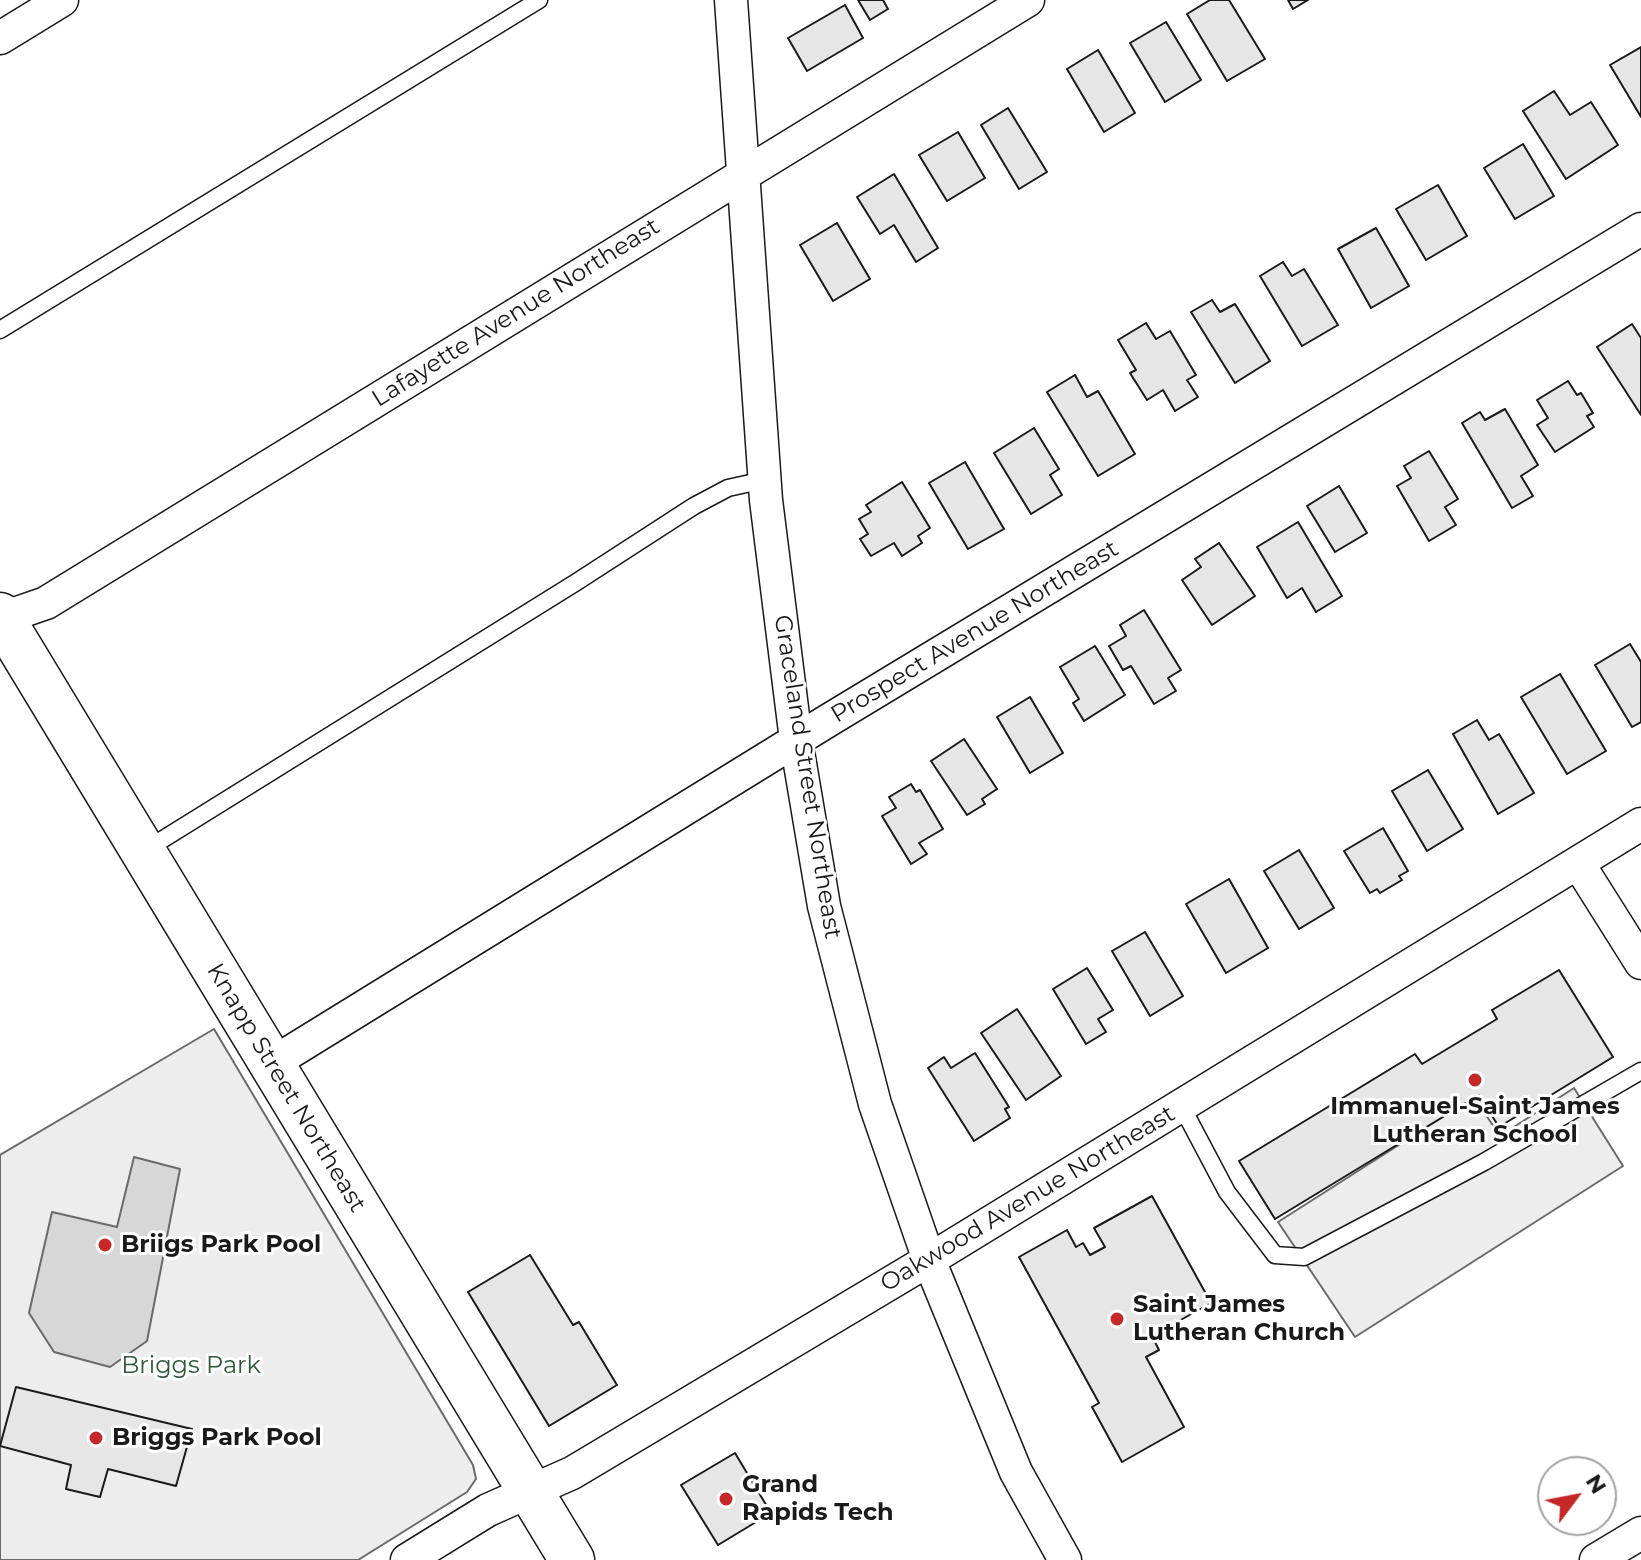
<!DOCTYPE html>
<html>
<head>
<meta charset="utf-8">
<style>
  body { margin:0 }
  #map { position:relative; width:1641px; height:1560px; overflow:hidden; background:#fff; font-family:Montserrat,sans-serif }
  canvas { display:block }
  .north { position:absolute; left:1537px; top:1456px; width:80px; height:80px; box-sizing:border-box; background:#fff; border:2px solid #a3a3a3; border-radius:50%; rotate:58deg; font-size:22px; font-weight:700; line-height:32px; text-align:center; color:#1a1a1a }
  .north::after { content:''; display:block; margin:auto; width:28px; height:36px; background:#c62828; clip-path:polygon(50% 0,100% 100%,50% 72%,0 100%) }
</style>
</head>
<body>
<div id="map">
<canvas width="1641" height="1560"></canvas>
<div class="north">N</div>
</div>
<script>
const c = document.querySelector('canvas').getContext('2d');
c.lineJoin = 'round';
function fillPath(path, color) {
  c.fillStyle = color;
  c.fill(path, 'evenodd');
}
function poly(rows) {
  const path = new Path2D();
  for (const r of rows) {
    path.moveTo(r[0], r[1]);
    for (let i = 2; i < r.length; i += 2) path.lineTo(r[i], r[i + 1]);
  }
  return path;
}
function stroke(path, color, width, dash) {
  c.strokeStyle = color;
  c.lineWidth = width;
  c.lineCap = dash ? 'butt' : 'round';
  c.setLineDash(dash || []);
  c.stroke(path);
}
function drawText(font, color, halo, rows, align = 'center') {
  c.font = font + ' Montserrat,sans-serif';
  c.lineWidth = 6;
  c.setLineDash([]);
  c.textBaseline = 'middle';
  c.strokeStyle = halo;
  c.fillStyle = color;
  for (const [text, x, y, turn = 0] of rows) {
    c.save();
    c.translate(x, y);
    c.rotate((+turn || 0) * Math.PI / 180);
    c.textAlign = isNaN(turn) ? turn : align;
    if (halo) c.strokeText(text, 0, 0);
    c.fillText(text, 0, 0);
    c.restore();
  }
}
const built = poly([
  [214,1029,473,1465,476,1479,467,1492,358,1560,0,1560,0,1155,214,1029],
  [1574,1088,1623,1166,1355,1337,1278,1222,1474,1097,1500,1136,1574,1088]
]);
fillPath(built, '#ededed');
stroke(built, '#6a6a6a', 2);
const water = poly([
  [134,1157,180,1169,147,1341,110,1367,54,1352,29,1313,52,1212,117,1227,134,1157]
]);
fillPath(water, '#d7d7d7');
stroke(water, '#6a6a6a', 2);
const building = poly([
  [858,0,883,0,888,9,870,20,858,0],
  [1210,0,1229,0,1265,59,1227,81,1187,14,1210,0],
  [1288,0,1308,0,1293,9,1288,0],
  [845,5,863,38,807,71,788,38,845,5],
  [1166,22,1201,80,1165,102,1130,43,1166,22],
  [1641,47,1641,117,1610,65,1641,47],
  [1098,50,1135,113,1104,132,1067,69,1098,50],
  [1554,91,1570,115,1591,102,1618,145,1566,179,1523,111,1554,91],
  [1008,108,1047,172,1019,189,981,125,1008,108],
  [958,132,985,178,947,201,919,155,958,132],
  [1523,144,1554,196,1515,219,1484,168,1523,144],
  [894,174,938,248,916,262,894,225,880,234,857,197,894,174],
  [1438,185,1467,236,1426,260,1396,209,1438,185],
  [837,223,870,279,833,301,800,245,837,223],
  [1376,228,1409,286,1371,308,1338,249,1376,228],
  [1283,262,1292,276,1304,269,1338,325,1302,346,1260,276,1283,262],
  [1212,300,1220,312,1235,304,1270,361,1235,383,1191,312,1212,300],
  [1146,323,1156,339,1170,331,1196,375,1187,380,1198,397,1175,411,1163,390,1147,400,1130,373,1136,370,1118,340,1146,323],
  [1632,324,1641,338,1641,415,1597,347,1632,324],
  [1075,375,1087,397,1098,391,1135,454,1098,476,1047,392,1075,375],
  [1568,381,1577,395,1581,393,1593,413,1587,416,1594,427,1555,452,1537,425,1548,418,1537,400,1568,381],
  [1505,409,1538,465,1521,476,1533,496,1512,508,1462,423,1480,412,1485,420,1505,409],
  [1034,428,1059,469,1050,475,1062,495,1031,514,994,453,1034,428],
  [1429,451,1458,499,1445,507,1456,525,1429,541,1397,486,1411,478,1404,466,1429,451],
  [965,462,1004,529,968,549,929,483,965,462],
  [902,482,930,528,918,536,922,543,902,556,894,543,871,556,860,539,868,534,859,519,871,512,866,505,902,482],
  [1339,486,1367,533,1335,552,1307,506,1339,486],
  [1298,522,1342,596,1316,612,1302,588,1287,598,1257,547,1298,522],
  [1219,543,1255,596,1212,625,1182,580,1201,567,1195,559,1219,543],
  [1144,610,1181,670,1168,678,1176,691,1154,704,1131,666,1123,670,1109,646,1126,636,1120,625,1144,610],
  [1630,644,1641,662,1641,722,1632,727,1595,665,1630,644],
  [1095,646,1125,695,1084,721,1073,703,1079,699,1060,667,1095,646],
  [1560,674,1606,751,1567,774,1521,697,1560,674],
  [1030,697,1063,753,1030,773,997,717,1030,697],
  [1477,720,1489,740,1499,734,1534,793,1498,814,1453,734,1477,720],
  [964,739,997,789,982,799,985,804,967,815,931,761,964,739],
  [1428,770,1463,829,1427,851,1392,791,1428,770],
  [911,784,916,792,920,790,943,829,919,843,927,854,911,864,882,816,896,808,889,797,911,784],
  [1383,828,1408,871,1399,876,1402,880,1380,893,1377,889,1370,893,1344,851,1383,828],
  [1299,850,1334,908,1299,929,1264,871,1299,850],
  [1229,879,1268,948,1226,973,1186,904,1229,879],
  [1145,932,1183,996,1150,1016,1112,951,1145,932],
  [1087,968,1113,1010,1098,1019,1106,1032,1086,1044,1053,989,1087,968],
  [1559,970,1613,1057,1499,1127,1479,1095,1275,1219,1239,1161,1415,1054,1422,1064,1497,1019,1492,1010,1559,970],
  [1017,1009,1061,1076,1026,1100,981,1033,1017,1009],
  [975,1053,1009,1107,1005,1109,1010,1118,974,1141,928,1068,944,1057,951,1068,975,1053],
  [1152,1196,1211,1303,1152,1336,1159,1350,1146,1357,1184,1427,1122,1462,1092,1407,1099,1403,1019,1257,1067,1230,1076,1247,1083,1243,1090,1255,1105,1247,1094,1228,1152,1196],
  [530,1255,573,1325,579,1322,617,1385,549,1426,468,1292,530,1255],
  [16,1387,192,1429,176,1486,108,1469,100,1497,66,1489,71,1465,0,1446,16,1387],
  [735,1453,771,1513,718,1545,681,1485,735,1453]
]);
fillPath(building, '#e6e6e6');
stroke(building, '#1a1a1a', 2);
const lane = poly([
  [0,330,539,0],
  [144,851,575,583,694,506,728,488,764,480],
  [1181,1105,1227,1192,1275,1255,1304,1257,1484,1162,1641,1071]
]);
const street = poly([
  [731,0,766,500,796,740,824,906,875,1104,929,1260,1016,1472,1065,1560],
  [0,38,62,0],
  [0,619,46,603,1028,0],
  [1578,863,1641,963],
  [271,1064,829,720,1641,229],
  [407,1560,488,1510,572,1473,929,1260,1641,824],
  [1596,1560,1641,1533]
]);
const secondary = poly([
  [0,615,572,1560]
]);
stroke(lane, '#1a1a1a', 19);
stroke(street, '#1a1a1a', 35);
stroke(secondary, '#1a1a1a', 47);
stroke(lane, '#fff', 16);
stroke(street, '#fff', 32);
stroke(secondary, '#fff', 44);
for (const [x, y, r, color] of [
  [1475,1080,8,"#c62828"],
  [105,1245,8,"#c62828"],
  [1117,1319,8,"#c62828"],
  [96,1438,8,"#c62828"],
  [726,1499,8,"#c62828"]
]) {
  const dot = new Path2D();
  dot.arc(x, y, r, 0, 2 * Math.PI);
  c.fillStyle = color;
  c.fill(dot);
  stroke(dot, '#fff', 3);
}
drawText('24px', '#1a1a1a', '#fff', [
  ["Lafayette Avenue Northeast",516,313,-32],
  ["Prospect Avenue Northeast",975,632,-31],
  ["Graceland Street Northeast",807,777,81],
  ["Knapp Street Northeast",286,1088,59],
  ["Oakwood Avenue Northeast",1028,1199,-31]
]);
drawText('bold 24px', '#1a1a1a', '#fff', [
  ["Immanuel-Saint James",1475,1107,"center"],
  ["Lutheran School",1475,1135,"center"],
  ["Briigs Park Pool",121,1245],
  ["Saint James",1133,1305],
  ["Lutheran Church",1133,1333],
  ["Briggs Park Pool",112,1438],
  ["Grand",742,1485],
  ["Rapids Tech",742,1513]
], 'left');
drawText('24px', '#2b5a34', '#fff', [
  ["Briggs Park",191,1366]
]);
</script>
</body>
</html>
